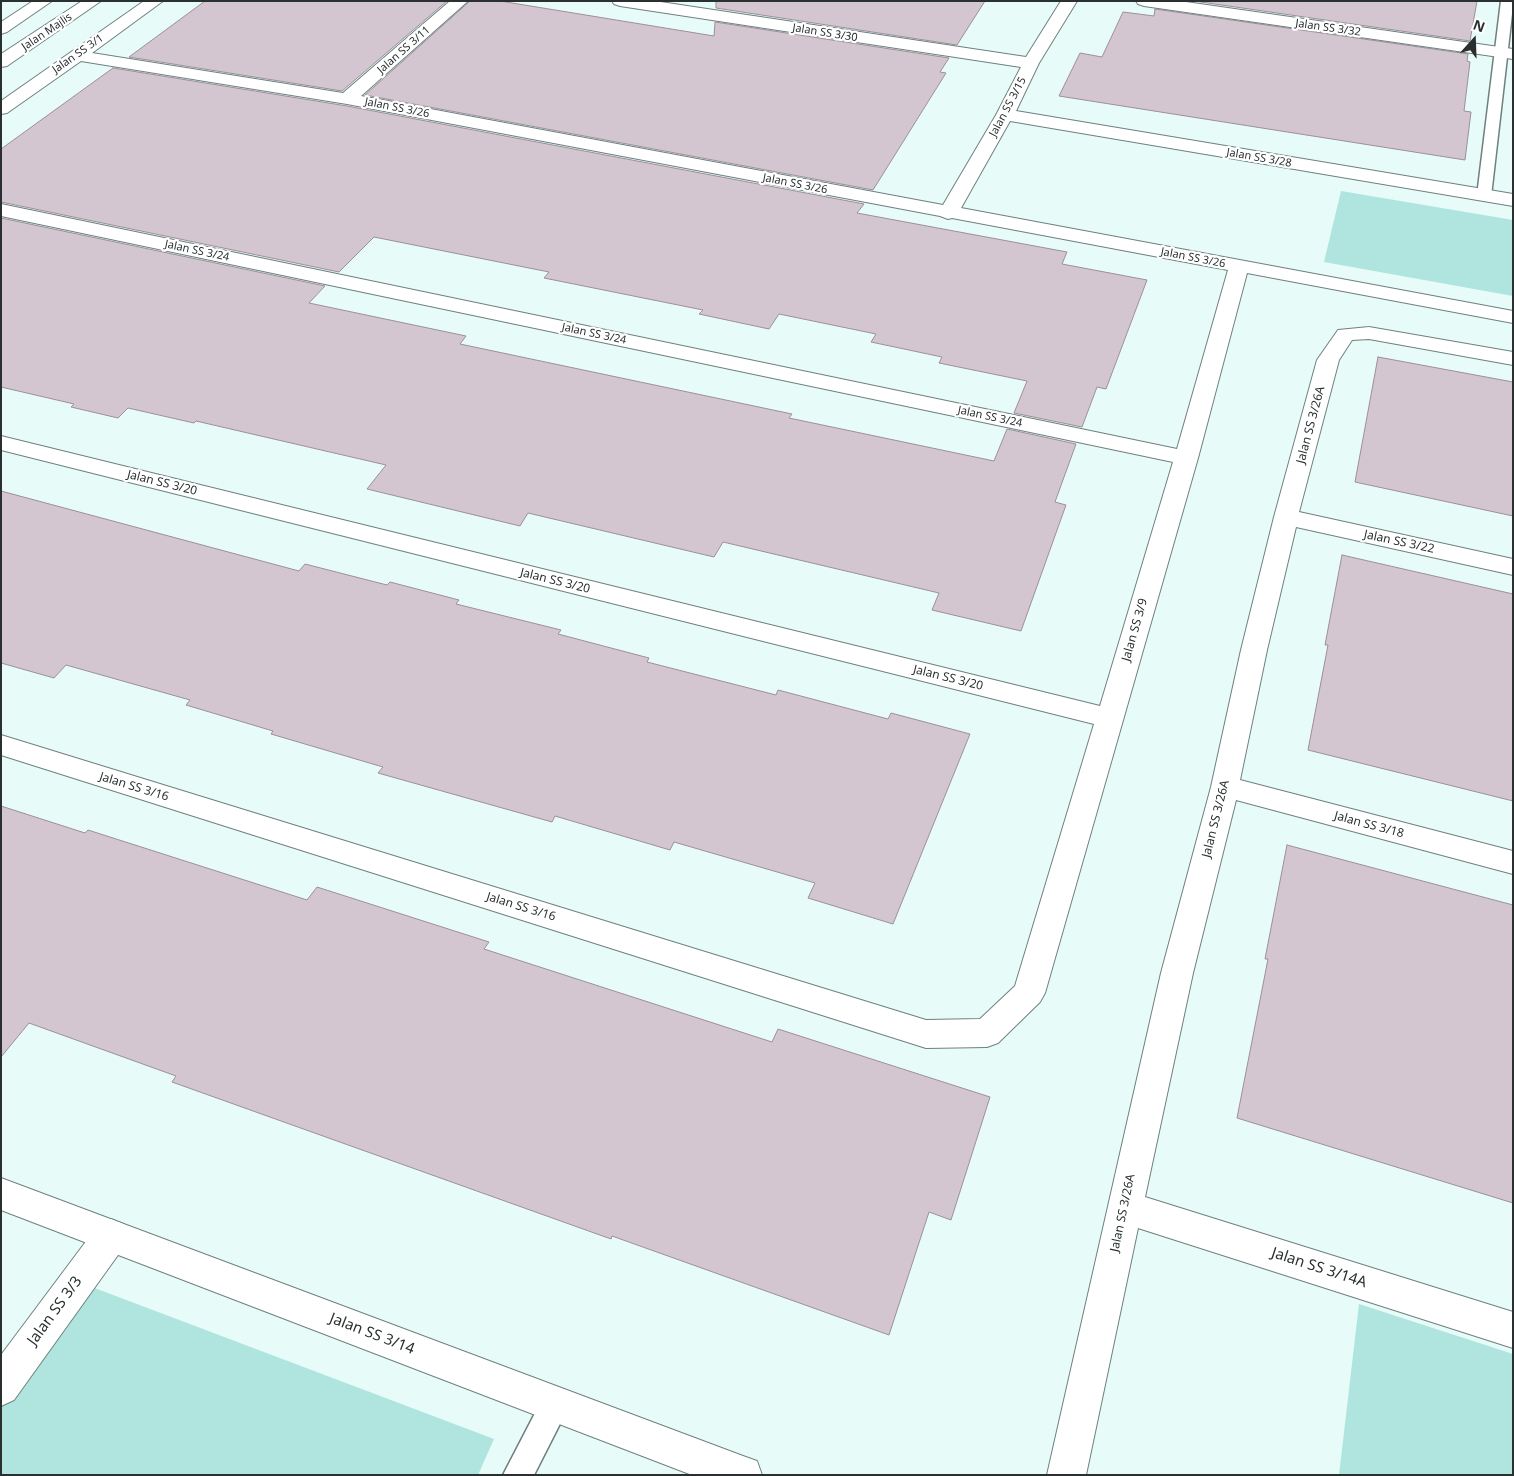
<!DOCTYPE html>
<html>
<head>
<meta charset="utf-8">
<style>
  body { margin:0 }
  #map { position:relative; width:1514px; height:1476px; overflow:hidden; background:#e7fbf8; font-family:"Noto Sans",sans-serif }
  canvas { display:block }
  .frame { position:absolute; inset:0; border:2px solid #29302f; pointer-events:none }
  .north { position:absolute; left:1449px; top:15px; width:50px; height:50px; -webkit-text-stroke:4px #fff; paint-order:stroke; rotate:20deg; font-size:14px; font-weight:700; line-height:20px; text-align:center; color:#29302f }
  .north::after { content:''; display:block; margin:auto; width:18px; height:22px; background:#29302f; clip-path:polygon(50% 0,100% 100%,50% 72%,0 100%) }
</style>
</head>
<body>
<div id="map">
<canvas width="1514" height="1476"></canvas>
<div class="frame"></div>
<div class="north">N</div>
</div>
<script>
const c = document.querySelector('canvas').getContext('2d');
c.lineJoin = 'round';
function fillPath(path, color) {
  c.fillStyle = color;
  c.fill(path, 'evenodd');
}
function poly(rows) {
  const path = new Path2D();
  for (const r of rows) {
    path.moveTo(r[0], r[1]);
    for (let i = 2; i < r.length; i += 2) path.lineTo(r[i], r[i + 1]);
  }
  return path;
}
function stroke(path, color, width, dash) {
  c.strokeStyle = color;
  c.lineWidth = width;
  c.lineCap = dash ? 'butt' : 'round';
  c.setLineDash(dash || []);
  c.stroke(path);
}
function drawText(font, color, halo, rows, align = 'center') {
  c.font = font + ' "Noto Sans",sans-serif';
  c.lineWidth = 4.5;
  c.setLineDash([]);
  c.textBaseline = 'middle';
  c.strokeStyle = halo;
  c.fillStyle = color;
  for (const [text, x, y, turn = 0] of rows) {
    c.save();
    c.translate(x, y);
    c.rotate((+turn || 0) * Math.PI / 180);
    c.textAlign = isNaN(turn) ? turn : align;
    if (halo) c.strokeText(text, 0, 0);
    c.fillText(text, 0, 0);
    c.restore();
  }
}
fillPath(poly([
  [1341,191,1513,220,1513,296,1324,262],
  [84,1284,494,1439,478,1475,1,1475,1,1408],
  [1359,1304,1513,1354,1513,1475,1339,1475]
]), '#afe5de');
const building = poly([
  [205,1,447,1,342,91,129,57,205,1],
  [470,1,500,1,714,36,715,22,949,58,940,72,946,73,873,190,365,95,470,1],
  [716,1,985,1,957,45,716,8,716,1],
  [1194,1,1477,1,1470,41,1194,1],
  [1155,9,1468,54,1467,61,1470,62,1464,111,1471,112,1465,160,1059,96,1080,53,1102,57,1123,12,1154,16,1155,9],
  [113,68,347,106,864,204,857,213,1067,252,1062,264,1147,280,1106,389,1097,387,1082,427,1014,413,1027,381,939,363,942,357,871,342,876,334,779,314,769,329,699,314,703,310,544,278,549,272,374,237,339,272,1,202,1,149,113,68],
  [1,218,325,286,309,303,466,336,460,344,792,414,789,418,994,461,1007,429,1076,444,1055,502,1066,505,1021,631,932,610,939,593,723,542,714,557,528,513,520,526,367,489,386,465,196,421,194,423,128,408,118,418,71,407,74,404,1,387,1,218],
  [1378,357,1513,382,1513,516,1355,482,1378,357],
  [1,491,299,571,305,564,387,585,390,582,459,600,456,604,561,630,558,634,649,658,647,662,776,695,778,690,888,719,891,713,970,734,893,924,808,898,815,883,674,842,670,850,555,816,552,822,378,773,383,767,271,734,273,731,186,705,190,700,66,665,54,678,1,663,1,491],
  [1342,555,1513,594,1513,801,1308,750,1328,645,1325,645,1342,555],
  [1,806,85,833,88,830,307,900,317,887,489,942,484,949,772,1042,778,1029,990,1097,951,1220,929,1212,889,1335,612,1236,611,1239,172,1082,176,1076,29,1023,1,1057,1,806],
  [1287,845,1513,905,1513,1203,1237,1118,1268,959,1265,959,1287,845]
]);
fillPath(building, '#d4c6d0');
stroke(building, '#9c8f98', 1);
const service = poly([
  [1501,1,1513,1,1513,5,1491,196,1489,199,1484,200,1479,199,1477,196,1501,1],
  [555,1389,565,1394,570,1404,534,1475,503,1475,545,1394,555,1389]
]);
const minor = poly([
  [144,1,163,1,92,53,343,93,450,1,468,1,361,96,943,205,996,115,1021,67,620,6,614,4,612,1,654,1,1026,57,1061,1,1077,1,1039,63,1016,111,1513,194,1513,206,1010,121,961,208,1513,311,1513,323,1247,273,1198,458,1045,993,1040,1002,998,1043,987,1047,926,1048,1,755,1,735,926,1020,980,1019,1015,986,1094,724,1,450,1,436,1100,706,1173,462,1,216,1,204,1177,449,1228,270,952,218,948,219,940,216,347,104,81,61,7,113,1,114,1,101,144,1],
  [1136,1,1179,1,1513,49,1513,59,1144,6,1138,4,1136,1],
  [1369,327,1513,352,1513,365,1369,339,1352,340,1339,360,1299,512,1513,559,1513,575,1296,527,1267,650,1240,780,1513,851,1513,874,1236,800,1193,973,1145,1197,1513,1312,1513,1348,1138,1228,1086,1475,1047,1475,1161,973,1211,787,1241,650,1274,517,1317,360,1338,330,1369,327],
  [111,1219,123,1224,129,1236,123,1248,14,1400,1,1406,1,1355,99,1224,111,1219]
]);
const tertiary = poly([
  [1,1178,743,1456,757,1461,762,1475,692,1475,1,1210,1,1178]
]);
const secondary = poly([
  [33,1,52,1,7,32,1,34,1,22,33,1],
  [82,1,101,1,7,66,1,67,1,54,82,1]
]);
stroke(service, '#6f817e', 3);
stroke(minor, '#6f817e', 2);
stroke(tertiary, '#6f817e', 2);
stroke(secondary, '#6f817e', 2);
fillPath(service, '#fff');
fillPath(minor, '#fff');
fillPath(tertiary, '#fff');
fillPath(secondary, '#fff');
drawText('11px', '#29302f', '#fff', [
  ["Jalan SS 3/32",1328,28,8],
  ["Jalan Majlis",47,32,-34],
  ["Jalan SS 3/30",825,33,9],
  ["Jalan SS 3/11",404,50,-41],
  ["Jalan SS 3/1",78,54,-35],
  ["Jalan SS 3/15",1008,107,-62],
  ["Jalan SS 3/26",397,108,11],
  ["Jalan SS 3/28",1259,158,10],
  ["Jalan SS 3/26",795,184,11],
  ["Jalan SS 3/24",197,251,12],
  ["Jalan SS 3/26",1193,258,11],
  ["Jalan SS 3/24",594,334,12],
  ["Jalan SS 3/24",990,417,12]
]);
drawText('12px', '#29302f', '#fff', [
  ["Jalan SS 3/26A",1311,425,-75],
  ["Jalan SS 3/20",162,483,14],
  ["Jalan SS 3/22",1399,542,12],
  ["Jalan SS 3/20",555,581,14],
  ["Jalan SS 3/9",1135,630,-74],
  ["Jalan SS 3/20",948,678,14],
  ["Jalan SS 3/16",134,787,17],
  ["Jalan SS 3/26A",1216,819,-76],
  ["Jalan SS 3/18",1369,825,15],
  ["Jalan SS 3/16",521,907,17],
  ["Jalan SS 3/26A",1123,1213,-78]
]);
drawText('15px', '#29302f', '#fff', [
  ["Jalan SS 3/14A",1319,1268,18],
  ["Jalan SS 3/3",55,1311,-54],
  ["Jalan SS 3/14",372,1334,21]
]);
</script>
</body>
</html>
